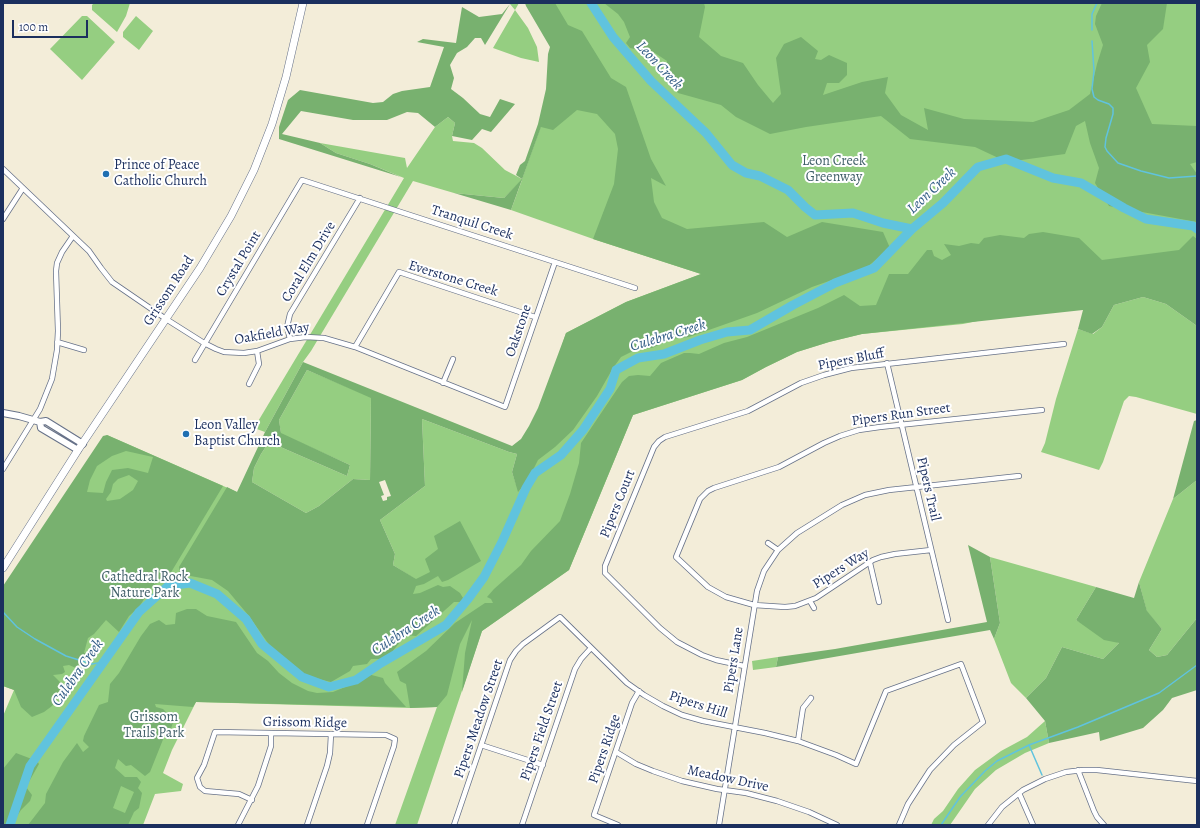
<!DOCTYPE html>
<html>
<head>
<meta charset="utf-8">
<style>
  body { margin:0 }
  #map { position:relative; width:1200px; height:828px; overflow:hidden; background:#f3edd9; font-family:Alegreya,serif }
  canvas { display:block }
  .frame { position:absolute; inset:0; border:4px solid #1b2f5e; pointer-events:none }
  .scale { position:absolute; left:12px; top:20px; width:76px; height:18px; box-sizing:border-box; border:2px solid #1b2f5e; border-top:0; padding-left:5px; font-size:12px; line-height:14px; white-space:nowrap; color:#1b2f5e; -webkit-text-stroke:3px #fff; paint-order:stroke }
</style>
</head>
<body>
<div id="map">
<canvas width="1200" height="828"></canvas>
<div class="frame"></div>
<div class="scale">100 m</div>
</div>
<script>
const c = document.querySelector('canvas').getContext('2d');
c.lineJoin = 'round';
function fillPath(path, color) {
  c.fillStyle = color;
  c.fill(path, 'evenodd');
}
function poly(rows) {
  const path = new Path2D();
  for (const r of rows) {
    path.moveTo(r[0], r[1]);
    for (let i = 2; i < r.length; i += 2) path.lineTo(r[i], r[i + 1]);
  }
  return path;
}
function stroke(path, color, width, dash) {
  c.strokeStyle = color;
  c.lineWidth = width;
  c.lineCap = dash ? 'butt' : 'round';
  c.setLineDash(dash || []);
  c.stroke(path);
}
function drawText(font, color, halo, rows, align = 'center') {
  c.font = font + ' Alegreya,serif';
  c.lineWidth = 4;
  c.setLineDash([]);
  c.textBaseline = 'middle';
  c.strokeStyle = halo;
  c.fillStyle = color;
  for (const [text, x, y, turn = 0] of rows) {
    c.save();
    c.translate(x, y);
    c.rotate((+turn || 0) * Math.PI / 180);
    c.textAlign = isNaN(turn) ? turn : align;
    if (halo) c.strokeText(text, 0, 0);
    c.fillText(text, 0, 0);
    c.restore();
  }
}
fillPath(poly([
  [94,3,130,3,126,16,117,32,92,10,92,5],
  [511,3,519,3,515,10,528,28,537,47,539,62,521,58,493,48,515,10,510,4],
  [525,3,1197,3,1197,291,1120,292,963,324,862,334,829,342,797,352,766,367,742,380,633,415,569,570,482,631,417,825,395,825,437,707,410,708,196,702,172,750,163,773,183,784,181,791,155,794,143,825,3,825,3,716,14,690,3,686,3,594,107,435,237,492,415,579,393,565,395,554,380,520,425,486,422,419,509,452,517,454,512,472,516,484,566,333,626,302,701,274,596,240,511,210,522,180,504,198,454,193,413,181,311,351,303,362,265,432,254,428,404,178,370,164,336,153,320,143,405,158,407,168,435,127,448,117,455,123,452,136,453,141,474,143,482,148,505,170,522,179,566,56],
  [82,16,87,16,115,42,82,80,50,49],
  [136,16,153,31,139,50,123,37,123,32],
  [1143,297,1166,304,1197,326,1197,414,1136,397,1129,396,1124,401,1103,462,1099,470,1041,452,1045,443,1056,399,1078,329,1093,334,1102,327,1114,305],
  [307,370,371,397,370,480,353,479,319,506,306,513,252,482,254,468,261,454,269,442,347,476,350,465,281,434,279,420],
  [1197,480,1197,618,1167,655,1157,657,1149,650,1162,629,1147,612,1139,582,1173,499],
  [990,557,1096,587,1076,620,1119,643,1103,659,1062,647,1046,678,1026,698,1011,683,994,639,1000,623],
  [778,657,776,667,753,670,752,661],
  [1045,721,1049,743,1025,753,996,770,975,789,950,825,931,825,934,819,943,811,958,789,975,770,1001,751,1027,737]
]), '#95ce81');
fillPath(poly([
  [525,3,555,3,568,25,582,31,611,78,626,87,651,159,666,186,651,178,654,202,662,218,687,229,764,222,787,237,822,222,883,232,890,248,866,268,812,287,757,313,689,337,671,339,652,348,637,349,621,357,613,368,597,396,573,430,555,447,538,460,528,480,518,492,512,472,517,454,509,452,422,419,425,486,380,520,395,554,393,565,416,579,430,572,425,559,438,549,434,536,460,521,481,561,448,580,442,582,438,576,424,584,416,586,413,594,420,593,438,585,443,587,450,586,460,593,463,598,460,602,454,602,416,636,406,635,391,653,382,659,371,659,367,664,353,666,350,671,331,682,314,678,299,672,270,646,249,616,228,591,212,580,180,574,179,567,227,487,237,492,265,432,303,362,512,446,521,439,529,426,538,408,566,333,626,302,701,274,593,239,614,184,618,149,615,134,597,114,577,110,553,130,541,127,511,210,454,193,504,198,522,179,516,175,520,165,525,161,538,124,546,89,548,54,550,47,526,6],
  [307,370,371,398,370,480,353,479,319,506,306,513,252,482,254,468,261,454,269,442,347,476,350,465,281,433,279,420],
  [385,480,391,496,387,497,387,500,383,501,381,496,384,495,379,482],
  [604,3,704,3,705,7,699,37,721,56,743,63,758,85,773,103,781,94,776,58,784,44,801,37,818,51,815,59,821,60,829,55,847,63,847,75,839,83,827,83,823,95,862,82,888,77,885,93,901,115,928,130,924,108,964,119,1033,122,1069,110,1090,94,1097,64,1103,45,1095,24,1096,16,1102,3,1167,3,1163,29,1147,45,1150,62,1136,88,1152,124,1197,126,1197,162,1190,164,1197,174,1197,222,1109,206,1095,183,1099,168,1090,143,1085,121,1076,126,1065,154,1007,162,975,147,910,139,881,116,806,127,770,134,736,117,721,105,678,93,663,75,667,61,655,53,630,48,626,43,630,37,624,22,618,14],
  [510,4,485,45,481,38,475,38,467,47,457,53,450,65,454,78,451,89,463,98,480,114,490,117,500,99,515,104,491,132,482,129,472,140,452,136,455,123,448,117,435,127,418,113,407,112,387,120,353,120,301,111,282,134,320,143,336,153,370,164,401,177,279,139,279,127,288,100,300,90,373,103,383,102,393,94,402,91,430,87,444,47,417,42,423,39,456,43,462,7,479,17,502,14],
  [1043,232,1079,238,1102,260,1179,250,1193,236,1197,239,1197,326,1166,304,1143,297,1114,305,1102,327,1092,334,1078,329,1083,310,862,334,829,342,797,352,766,367,742,380,633,415,569,570,482,631,462,692,465,653,472,620,460,644,447,695,437,707,410,708,406,684,400,681,397,672,426,651,455,623,485,603,493,603,491,599,487,597,494,589,521,565,531,551,560,521,570,494,579,463,581,443,622,382,629,376,638,375,650,376,661,363,684,353,690,353,699,354,724,343,747,337,818,308,844,295,860,306,876,305,889,274,908,274,927,250,932,250,934,256,942,260,951,255,944,244,959,246,971,243,979,244,984,238,1000,235,1024,238,1029,234],
  [1197,420,1197,480,1173,499,1194,421],
  [107,435,223,486,170,574,167,575,152,587,139,607,129,616,119,632,106,620,94,634,88,638,84,653,91,653,95,655,93,661,83,660,76,668,69,665,63,666,65,672,62,674,53,675,63,685,61,693,52,706,44,712,32,717,21,707,14,690,3,686,3,586,103,436],
  [126,451,153,457,148,473,128,468,112,470,106,482,103,493,87,492,90,480,97,466,112,456],
  [129,475,138,481,133,490,120,499,107,501,106,499,111,492,113,484,118,479],
  [968,545,990,557,1000,623,994,639,990,630,776,667,778,657,835,649,987,622],
  [1139,582,1147,611,1162,629,1149,650,1157,657,1167,655,1197,618,1197,690,1172,698,1163,710,1143,728,1100,741,1099,732,1049,743,1045,721,1026,698,1046,678,1062,647,1103,659,1119,643,1104,640,1076,620,1096,587,1134,598],
  [187,609,196,609,207,616,236,622,257,653,268,661,279,673,292,683,308,691,317,693,333,692,350,685,355,679,364,673,383,678,385,683,406,707,196,702,193,707,155,704,156,707,163,709,170,716,173,722,171,729,164,737,150,772,145,776,131,765,126,766,118,759,115,768,125,777,137,777,141,782,138,788,142,793,139,808,134,812,128,825,28,825,45,803,46,794,63,762,77,743,83,752,89,747,83,741,84,736,99,705,108,702,110,684,119,673,141,636,150,624,159,620,166,625,175,624,176,613],
  [121,786,134,792,125,813,113,808],
  [16,753,37,761,39,764,26,787,32,795,30,801,21,810,11,825,3,825,3,769]
]), '#78b16f');
stroke(poly([
  [1092,30,1092,14,1097,3],
  [1092,41,1094,71,1092,89,1094,97,1098,100,1109,104,1113,108,1113,114,1106,138,1105,147,1107,151,1118,163,1141,171,1169,178,1197,176],
  [3,612,17,627,35,639,66,656,92,664,104,662],
  [1029,745,1042,775],
  [941,825,960,797,985,771,997,761,1029,745,1078,727,1159,693,1197,665]
]), '#60c3de', 1.5);
stroke(poly([
  [591,3,613,37,651,81,706,133,732,165,746,173,760,176,788,190,805,207,815,215,853,213,883,223,912,229],
  [10,825,30,766,139,612,168,586,190,583,217,594,246,619,262,644,302,677,329,687,356,680,381,663,446,625,468,599,484,577,502,542,526,488,535,473,561,455,583,430,610,389,616,370,638,358,664,354,700,340,727,332,750,330,793,305,835,283,874,268,912,229,943,203,978,167,1006,159,1053,178,1081,183,1124,208,1146,219,1193,226,1197,229]
]), '#60c3de', 9);
const street = poly([
  [3,169,89,251,101,268,112,282,166,319,204,343,216,349,224,352,244,353,257,351,290,339,306,337,324,338,355,347,505,407,555,262],
  [3,219,23,188],
  [290,339,287,327,290,314,360,198],
  [57,342,84,350],
  [355,347,399,272,535,317],
  [195,360,302,180,635,288],
  [887,363,948,620],
  [443,383,453,359],
  [249,384,259,364,257,351],
  [3,469,40,409,52,379,57,350,58,331,56,271,57,263,62,252,73,236],
  [768,543,778,550],
  [931,550,895,554,881,557,873,560,816,598,795,606,785,607,754,605,726,597,708,587,676,557,700,499,708,491,714,488,779,467,824,443,840,436,859,430,880,427,1042,410],
  [870,563,879,602],
  [810,601,814,608],
  [744,666,716,660,702,655,677,642,660,628,605,573,605,566,654,447,659,441,665,437,748,411,801,383,824,375,851,368,1064,344],
  [798,741,803,708,811,698],
  [481,745,543,765],
  [616,752,636,764,653,771,682,781,717,789,746,793,777,801,809,812,837,825],
  [1078,770,1094,811,1097,817,1104,825],
  [1019,793,1033,825],
  [252,800,239,794,205,791,200,787,197,778,204,765,215,732,386,735,395,739,394,746,367,825],
  [238,825,258,786,271,746,271,733],
  [307,825,327,766,330,753,331,734],
  [454,825,510,660,516,651,523,644,560,617,627,683,644,695,663,706,682,715,703,721,765,733,798,741,836,755,856,764,886,691,961,664,983,722,954,745,930,770,908,804,899,825],
  [522,825,575,669,581,659,591,648],
  [618,825,594,815,632,703,639,691],
  [719,825,757,591,764,571,778,550,797,533,842,505,865,495,889,490,1019,476],
  [988,825,1002,807,1023,790,1045,779,1066,772,1083,770,1097,770,1197,781]
]);
const secondary = poly([
  [3,413,19,416,40,422,46,421,83,444],
  [40,422,41,428,78,450]
]);
const primary = poly([
  [3,568,78,450,200,268,231,216,254,170,272,124,286,77,303,3]
]);
stroke(street, '#677289', 6);
stroke(secondary, '#677289', 8);
stroke(primary, '#677289', 8);
stroke(street, '#fff', 4.5);
stroke(secondary, '#fff', 6);
stroke(primary, '#fff', 7);
for (const [x, y, r, color] of [
  [106,174,4,"#1f6fb2"],
  [186,434,4,"#1f6fb2"]
]) {
  const dot = new Path2D();
  dot.arc(x, y, r, 0, 2 * Math.PI);
  c.fillStyle = color;
  c.fill(dot);
  stroke(dot, '#fff', 1.5);
}
drawText('14px', '#405f68', '#fff', [
  ["Leon Creek",834,162],
  ["Greenway",834,178],
  ["Cathedral Rock",145,578],
  ["Nature Park",145,594],
  ["Grissom",154,718],
  ["Trails Park",154,734]
]);
drawText('14px', '#1b2f5e', '#fff', [
  ["Prince of Peace",114,166],
  ["Catholic Church",114,182],
  ["Leon Valley",194,426],
  ["Baptist Church",194,442]
], 'left');
drawText('14px', '#1b2f5e', '#fff', [
  ["Tranquil Creek",472,223,18],
  ["Coral Elm Drive",309,262,-59],
  ["Crystal Point",239,264,-59],
  ["Everstone Creek",453,279,17],
  ["Grissom Road",169,291,-57],
  ["Oakstone",519,331,-71],
  ["Oakfield Way",272,334,-10],
  ["Pipers Bluff",851,360,-11],
  ["Pipers Run Street",901,415,-8],
  ["Pipers Trail",928,489,77],
  ["Pipers Court",618,504,-68],
  ["Pipers Way",841,569,-32],
  ["Pipers Lane",734,660,-81],
  ["Pipers Hill",698,705,18],
  ["Pipers Meadow Street",479,719,-71],
  ["Grissom Ridge",305,723,1],
  ["Pipers Field Street",542,731,-71],
  ["Pipers Ridge",605,749,-71],
  ["Meadow Drive",728,779,12]
]);
drawText('italic 15px', '#305b84', '#fff', [
  ["Leon Creek",659,66,47],
  ["Leon Creek",932,191,-43],
  ["Culebra Creek",668,336,-17],
  ["Culebra Creek",406,631,-33],
  ["Culebra Creek",78,673,-55]
]);
</script>
</body>
</html>
